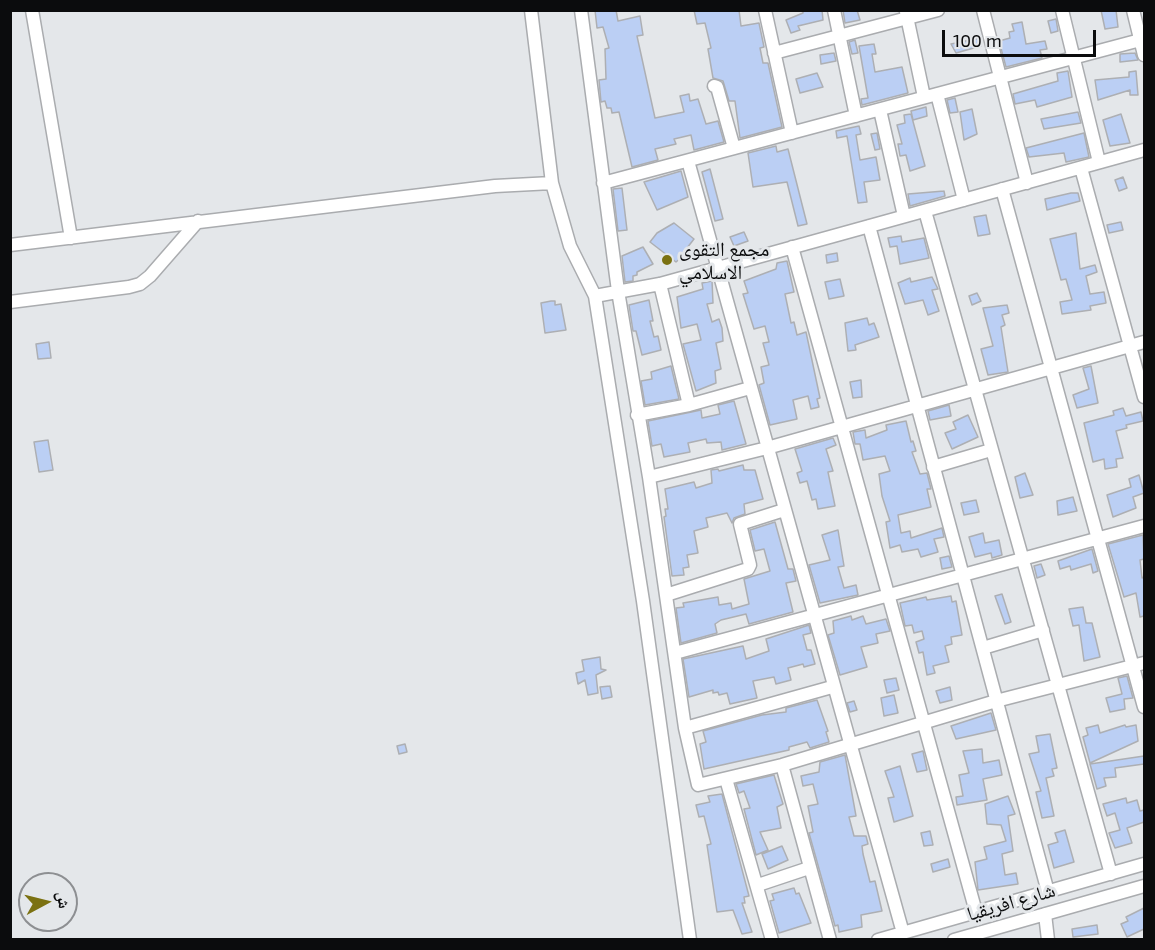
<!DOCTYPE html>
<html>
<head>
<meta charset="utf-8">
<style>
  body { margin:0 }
  #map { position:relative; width:1155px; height:950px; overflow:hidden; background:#e4e7ea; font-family:"Exo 2","Noto Naskh Arabic",sans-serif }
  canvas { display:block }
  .frame { position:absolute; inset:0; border:12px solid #0b0c0d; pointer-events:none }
  .north { position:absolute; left:18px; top:872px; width:60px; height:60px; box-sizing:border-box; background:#e4e7ea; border:2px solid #8d8f92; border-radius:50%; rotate:83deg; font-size:16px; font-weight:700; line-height:24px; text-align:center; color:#0b0c0d }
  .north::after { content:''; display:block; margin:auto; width:21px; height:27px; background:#7b7111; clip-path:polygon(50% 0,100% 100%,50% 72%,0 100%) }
  .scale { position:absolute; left:942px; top:30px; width:154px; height:27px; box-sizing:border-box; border:3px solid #0b0c0d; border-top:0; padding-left:8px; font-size:18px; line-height:21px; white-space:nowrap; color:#0b0c0d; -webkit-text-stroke:4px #e4e7ea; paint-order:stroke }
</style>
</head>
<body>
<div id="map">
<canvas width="1155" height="950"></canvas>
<div class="frame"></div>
<div class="north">ش</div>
<div class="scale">100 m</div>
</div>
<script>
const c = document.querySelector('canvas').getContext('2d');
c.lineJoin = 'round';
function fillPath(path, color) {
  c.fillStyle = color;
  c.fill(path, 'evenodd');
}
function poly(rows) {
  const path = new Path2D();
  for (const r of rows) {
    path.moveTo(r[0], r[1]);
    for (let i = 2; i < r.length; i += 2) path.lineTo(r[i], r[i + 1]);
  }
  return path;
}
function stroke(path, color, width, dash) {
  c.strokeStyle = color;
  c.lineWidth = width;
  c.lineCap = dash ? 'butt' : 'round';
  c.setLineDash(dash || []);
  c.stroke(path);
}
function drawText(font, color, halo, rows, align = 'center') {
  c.font = font + ' "Exo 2","Noto Naskh Arabic",sans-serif';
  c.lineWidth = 6;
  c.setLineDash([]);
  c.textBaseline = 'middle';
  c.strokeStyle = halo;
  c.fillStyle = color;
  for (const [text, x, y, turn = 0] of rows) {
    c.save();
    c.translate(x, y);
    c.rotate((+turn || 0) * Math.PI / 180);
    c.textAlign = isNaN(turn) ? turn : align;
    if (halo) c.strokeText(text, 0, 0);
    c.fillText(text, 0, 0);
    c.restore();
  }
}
const building = poly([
  [595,10,616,10,618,21,640,16,643,35,637,36,655,118,684,112,680,96,689,94,690,101,698,99,706,124,718,121,724,142,694,150,691,135,674,139,676,144,655,149,658,160,632,167,619,112,612,113,611,108,607,108,605,101,601,102,599,80,606,79,605,49,609,48,603,27,597,28,595,10],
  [694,10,739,10,741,26,759,23,764,47,760,48,763,63,768,63,782,127,740,138,735,101,729,101,723,81,713,78,708,49,711,48,705,23,697,24,694,10],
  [803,10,822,10,823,20,798,26,800,30,791,33,786,20,803,13,803,10],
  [843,10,857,10,860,20,845,23,843,10],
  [1101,10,1116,10,1118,27,1105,29,1101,10],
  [1056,19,1058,31,1051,33,1048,21,1056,19],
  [1022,22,1026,44,1045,41,1047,49,1040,50,1042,58,1006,67,999,41,1010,38,1009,32,1014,31,1012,24,1022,22],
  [980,38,981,46,956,53,951,44,980,38],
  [855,40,858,53,852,54,849,42,855,40],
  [874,44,876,54,872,54,875,72,902,67,908,93,862,105,861,99,868,98,859,46,874,44],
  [834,53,836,61,821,64,820,55,834,53],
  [1135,53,1138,60,1120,62,1120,54,1135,53],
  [1068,71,1072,97,1037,107,1035,100,1015,104,1013,94,1058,81,1057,73,1068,71],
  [1136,71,1138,95,1130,95,1130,90,1098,100,1095,80,1129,77,1129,72,1136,71],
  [817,73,823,87,800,93,796,79,817,73],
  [955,98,958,112,950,113,947,100,955,98],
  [926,107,927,116,913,120,911,111,926,107],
  [972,109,977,134,964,140,960,112,972,109],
  [1078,112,1081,123,1044,129,1041,119,1078,112],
  [911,114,925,166,910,171,906,155,900,156,898,144,902,144,897,125,905,123,904,115,911,114],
  [1121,114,1130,143,1110,146,1103,120,1121,114],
  [859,126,861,134,856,135,860,160,876,157,880,180,864,182,867,202,858,203,847,136,837,138,836,131,859,126],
  [877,133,880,149,875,150,871,134,877,133],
  [1084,133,1089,157,1066,162,1064,153,1029,157,1026,148,1084,133],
  [776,146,777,152,788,149,807,224,798,226,787,182,753,187,748,153,776,146],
  [710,169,723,219,715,221,702,172,710,169],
  [681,171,688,197,657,210,644,182,681,171],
  [1123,177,1127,188,1119,191,1115,180,1123,177],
  [622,188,627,230,618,231,613,189,622,188],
  [944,191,945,196,910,206,908,194,944,191],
  [1071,193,1078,193,1080,201,1047,210,1045,199,1071,193],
  [986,215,990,234,978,236,974,217,986,215],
  [1121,222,1123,230,1109,233,1107,225,1121,222],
  [674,223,694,239,687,248,690,250,676,262,650,242,657,233,674,223],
  [744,232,748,241,734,246,730,237,744,232],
  [1076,233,1080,269,1095,265,1097,272,1086,276,1090,294,1104,292,1106,303,1090,306,1091,310,1062,314,1060,302,1072,300,1066,279,1061,280,1050,239,1076,233],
  [901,236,902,242,924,238,929,258,900,264,897,246,890,247,888,238,901,236],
  [643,247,653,264,637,272,637,275,633,276,633,281,625,282,622,256,643,247],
  [837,253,838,261,827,263,826,255,837,253],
  [787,261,794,292,785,294,791,323,794,322,797,335,806,332,820,398,817,399,819,407,811,409,808,396,793,400,797,419,770,425,759,385,764,383,761,367,769,365,763,343,769,342,765,326,754,329,743,294,748,293,744,281,776,269,777,263,787,261],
  [932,277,938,289,932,290,939,311,928,315,923,300,905,304,898,283,910,278,911,282,932,277],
  [840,279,844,296,829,299,825,282,840,279],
  [712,281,713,303,707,304,712,322,719,319,722,328,723,341,716,343,721,369,715,371,716,383,696,391,683,344,701,340,697,324,681,328,677,297,703,289,702,283,712,281],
  [977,293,981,301,972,305,969,296,977,293],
  [649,300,653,321,650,321,654,337,658,336,661,350,642,355,636,331,633,331,629,305,649,300],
  [551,301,555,301,555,305,561,304,566,330,545,333,541,303,551,301],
  [1007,305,1009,313,1002,315,1005,325,1001,327,1008,372,988,375,981,349,993,346,983,308,1007,305],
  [867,318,869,325,874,323,879,337,855,345,856,350,848,351,845,323,867,318],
  [49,342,51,358,38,359,36,344,49,342],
  [671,366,679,399,645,405,641,381,652,379,651,372,671,366],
  [1091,366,1098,403,1077,408,1073,395,1089,389,1083,368,1091,366],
  [861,380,862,397,853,398,850,382,861,380],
  [734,401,746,444,722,450,721,442,707,443,706,439,688,443,690,452,664,457,661,444,652,446,648,421,701,410,702,418,720,414,718,405,734,401],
  [949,405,951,416,930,420,928,411,949,405],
  [1123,408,1126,416,1141,412,1143,421,1126,425,1127,428,1116,431,1123,458,1116,459,1117,467,1105,469,1104,459,1093,462,1084,423,1114,415,1113,411,1123,408],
  [968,415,978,437,952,449,945,433,956,429,953,422,968,415],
  [906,421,911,442,913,441,916,451,912,452,920,474,927,473,931,489,927,489,931,507,898,515,901,533,910,531,911,538,942,528,944,537,934,539,938,552,921,557,918,549,902,552,900,545,890,548,886,522,890,521,882,496,879,474,890,471,885,456,863,460,860,444,855,444,853,432,865,430,866,438,887,430,886,425,906,421],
  [833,438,836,445,826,449,833,471,828,472,835,506,818,509,816,499,812,500,807,481,800,483,797,473,802,471,795,449,833,438],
  [48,440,53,470,39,472,34,442,48,440],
  [743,465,744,470,755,470,763,499,744,504,745,514,734,518,732,523,727,513,706,518,708,527,694,531,698,553,687,555,689,567,683,568,684,575,672,576,664,517,666,516,665,509,668,509,665,489,694,482,696,488,712,483,711,470,718,469,719,471,743,465],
  [1025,473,1033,495,1020,498,1015,477,1025,473],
  [1139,475,1144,493,1133,497,1136,508,1113,517,1107,495,1131,487,1129,479,1139,475],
  [1073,497,1077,511,1058,515,1057,501,1073,497],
  [976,500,979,512,964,515,961,503,976,500],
  [775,522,788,569,793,569,796,581,786,583,793,612,749,624,746,614,721,620,715,624,717,633,681,643,676,608,684,607,683,603,718,597,719,605,731,603,732,609,749,604,744,579,770,571,764,549,755,551,750,530,775,522],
  [838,530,844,566,838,567,844,588,856,585,858,595,820,603,809,565,830,560,822,535,838,530],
  [983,533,985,543,999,540,1002,555,992,558,991,553,975,557,969,537,983,533],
  [1143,535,1144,559,1140,560,1142,578,1144,577,1144,616,1140,617,1136,593,1124,597,1108,544,1143,535],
  [1092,549,1098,571,1093,573,1091,564,1071,570,1070,566,1060,569,1058,561,1092,549],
  [949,556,952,567,942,569,940,558,949,556],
  [1041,564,1045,575,1037,578,1034,566,1041,564],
  [1002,594,1011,622,1005,624,995,596,1002,594],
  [951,596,952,602,956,601,962,635,951,637,952,644,945,646,949,662,933,666,935,673,927,675,923,652,919,653,916,642,924,639,922,631,914,633,912,625,905,626,900,603,926,597,927,600,951,596],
  [1083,607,1086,623,1092,623,1100,657,1084,661,1079,625,1073,626,1069,609,1083,607],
  [851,616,852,620,863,616,866,624,886,619,890,631,876,634,878,643,861,647,867,667,840,675,828,635,834,633,833,621,851,616],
  [809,625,811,633,803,635,807,650,811,650,815,664,804,667,803,664,788,668,791,680,776,684,774,677,753,681,757,698,730,704,727,693,719,695,718,692,713,693,713,690,689,697,683,659,743,646,746,659,769,651,766,639,809,625],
  [600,657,601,669,606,670,596,675,598,693,588,695,585,680,578,684,576,673,584,671,582,660,600,657],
  [1127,676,1133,698,1124,699,1125,709,1110,712,1106,698,1122,694,1118,678,1127,676],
  [896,678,899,690,887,693,884,680,896,678],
  [610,686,612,697,602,699,600,687,610,686],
  [950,687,952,700,940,703,936,691,950,687],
  [894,695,898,713,884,716,881,698,894,695],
  [817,700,828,731,826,732,829,742,810,748,807,742,789,747,789,750,704,769,700,744,706,742,703,731,762,715,786,712,786,708,817,700],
  [854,701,857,710,850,712,847,703,854,701],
  [991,713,996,730,956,739,951,726,991,713],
  [1098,725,1100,733,1125,725,1126,727,1136,725,1138,741,1090,763,1083,737,1088,735,1086,728,1098,725],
  [1050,734,1057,768,1052,769,1054,776,1046,778,1054,816,1042,818,1036,792,1041,791,1029,754,1039,752,1036,736,1050,734],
  [405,744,407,752,399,754,397,746,405,744],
  [982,749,983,763,999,760,1002,775,983,779,987,800,957,805,956,797,963,796,959,775,969,773,963,751,982,749],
  [923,751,927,770,917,772,912,754,923,751],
  [845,755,856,816,849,817,854,836,866,836,868,844,862,846,863,854,870,882,875,881,882,911,861,915,862,927,839,932,838,925,835,926,809,833,813,832,808,806,818,804,813,784,803,786,801,776,819,772,820,762,845,755],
  [1144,756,1144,764,1115,768,1116,777,1104,778,1106,786,1097,789,1090,764,1144,756],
  [900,766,913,816,894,822,888,798,894,797,885,771,900,766],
  [774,775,783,804,777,807,781,828,760,832,768,850,756,855,744,809,750,808,744,791,739,793,736,784,774,775],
  [722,794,749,896,744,897,745,903,742,903,752,932,742,934,733,910,717,912,707,845,711,844,704,816,699,817,696,805,710,802,708,796,722,794],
  [1008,796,1015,814,1008,816,1013,851,1002,854,1005,875,1016,873,1018,884,978,890,975,862,987,859,984,847,1006,841,1001,825,987,824,985,804,1008,796],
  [1126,798,1127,803,1137,800,1140,811,1144,810,1144,822,1127,828,1132,843,1115,848,1109,833,1120,830,1115,813,1107,816,1103,804,1126,798],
  [1065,830,1074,862,1054,868,1048,845,1058,842,1055,833,1065,830],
  [930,831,933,845,924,846,921,833,930,831],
  [782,846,788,860,768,869,762,854,782,846],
  [948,859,950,867,933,872,931,864,948,859],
  [794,888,796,894,799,893,811,923,779,933,770,901,774,900,772,894,794,888],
  [1144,908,1144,929,1127,937,1121,924,1128,921,1126,917,1144,908],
  [1097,925,1098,934,1073,937,1072,929,1097,925]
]);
fillPath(building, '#bbcff4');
stroke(building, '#adafb3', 1.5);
const minor = poly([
  [32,10,71,238],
  [531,10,552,183,570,246,595,296,643,601,690,940],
  [581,10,618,291,649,477,685,728,698,785,782,765,996,701,1144,663],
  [765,10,792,133],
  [834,10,856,116],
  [983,10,1027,183],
  [1062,10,1099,162],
  [1133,10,1144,55],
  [906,12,924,97],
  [774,53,938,10],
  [714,86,717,87,734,148],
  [937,94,964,200],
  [880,110,904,216],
  [688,161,903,933],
  [1081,168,1144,397],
  [603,183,1144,39],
  [1002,189,1144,707],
  [925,211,1111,874],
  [869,226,1048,892],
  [10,245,495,186,552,183],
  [792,247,976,912],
  [660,284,689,405],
  [595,296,660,284,1144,150],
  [10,302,129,287,140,284,150,276,198,221],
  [637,415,689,405,750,388],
  [933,467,991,450],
  [649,477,767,448,1144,342],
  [666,595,748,569,750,565,740,524,784,510],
  [983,648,1043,630],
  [675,653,1144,526],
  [685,728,832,687],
  [782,765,830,940],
  [726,779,772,940],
  [758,885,809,868],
  [1045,914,1048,940],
  [878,940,1144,864],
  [954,940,1144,886]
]);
stroke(minor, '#aaacaf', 15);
stroke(minor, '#fff', 12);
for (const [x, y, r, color] of [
  [667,260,6,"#7b7111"]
]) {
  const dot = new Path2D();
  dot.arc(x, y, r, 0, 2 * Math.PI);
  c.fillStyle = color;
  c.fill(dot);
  stroke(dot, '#e4e7ea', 2);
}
drawText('20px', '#0b0c0d', '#e4e7ea', [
  ["مجمع التقوى",679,249],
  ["الاسلامي",679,272]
], 'left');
drawText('20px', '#0b0c0d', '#e4e7ea', [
  ["شارع افريقيا",1011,902,-16]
]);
</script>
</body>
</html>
